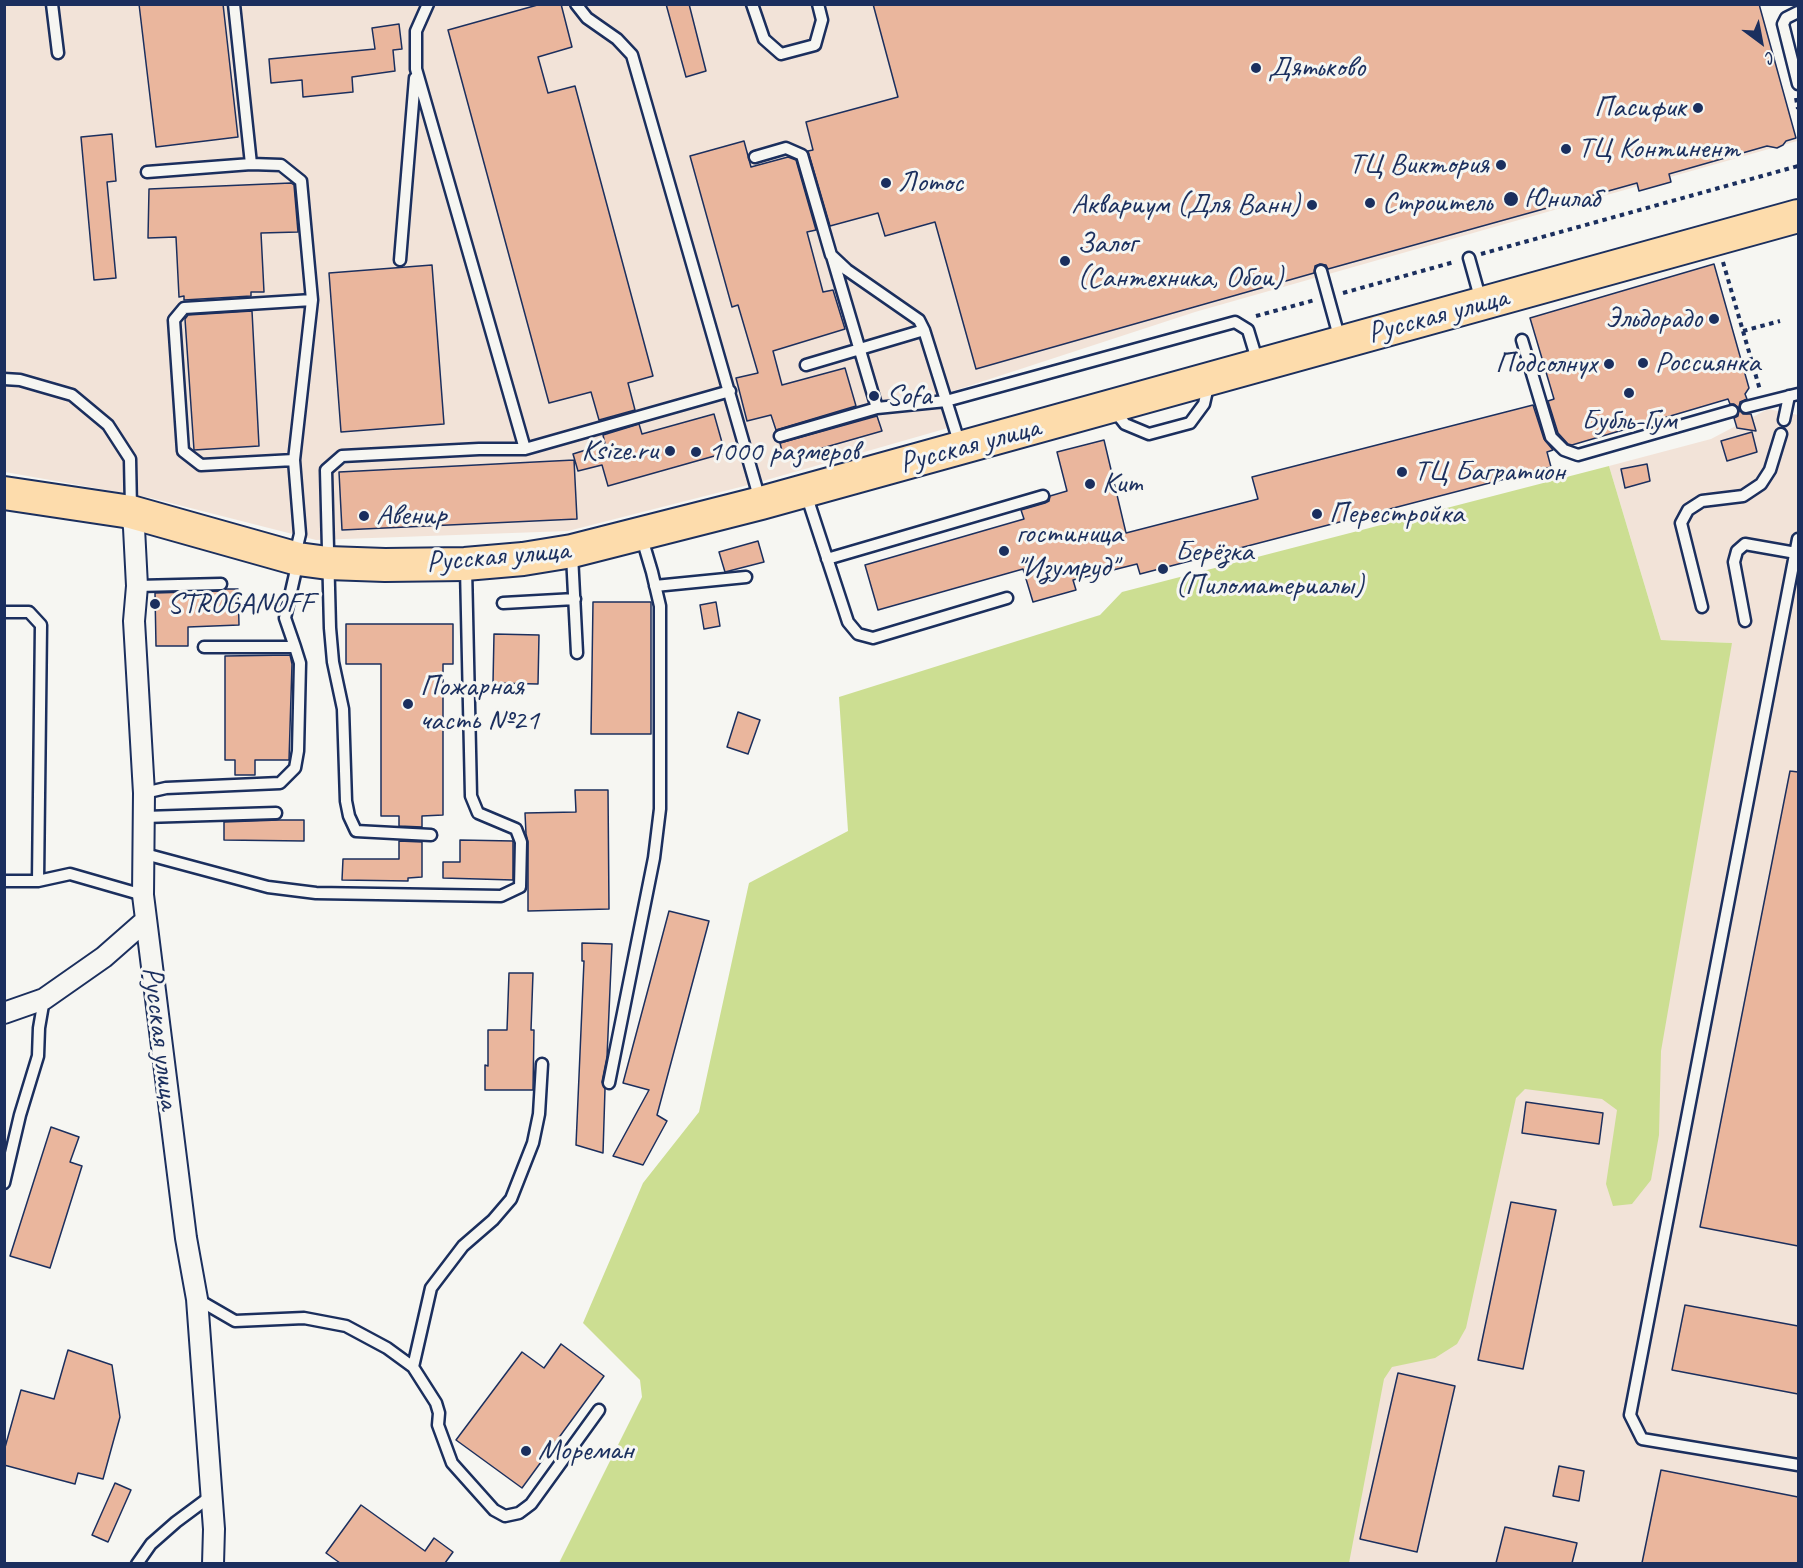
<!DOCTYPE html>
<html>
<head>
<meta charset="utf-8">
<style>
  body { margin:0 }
  #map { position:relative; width:1803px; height:1568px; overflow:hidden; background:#f6f6f2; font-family:Caveat,sans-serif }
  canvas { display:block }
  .frame { position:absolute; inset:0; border:6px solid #1b2f5e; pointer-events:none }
  .north { position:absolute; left:1731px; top:12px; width:60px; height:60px; -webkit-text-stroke:4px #f6f6f2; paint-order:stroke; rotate:148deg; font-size:16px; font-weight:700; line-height:24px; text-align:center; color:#1b2f5e }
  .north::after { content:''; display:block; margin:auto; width:21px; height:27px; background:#1b2f5e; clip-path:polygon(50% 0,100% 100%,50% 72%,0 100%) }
</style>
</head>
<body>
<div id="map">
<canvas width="1803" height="1568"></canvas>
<div class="frame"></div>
<div class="north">С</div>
</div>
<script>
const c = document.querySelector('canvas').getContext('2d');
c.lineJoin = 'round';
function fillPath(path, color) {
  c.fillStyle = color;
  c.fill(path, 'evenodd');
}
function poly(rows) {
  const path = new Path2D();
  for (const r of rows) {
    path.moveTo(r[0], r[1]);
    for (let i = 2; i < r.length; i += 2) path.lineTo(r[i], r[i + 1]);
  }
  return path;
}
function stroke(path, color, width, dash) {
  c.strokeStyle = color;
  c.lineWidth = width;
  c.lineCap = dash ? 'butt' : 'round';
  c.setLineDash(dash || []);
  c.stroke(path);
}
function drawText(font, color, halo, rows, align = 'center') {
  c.font = font + ' Caveat,sans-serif';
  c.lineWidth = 6;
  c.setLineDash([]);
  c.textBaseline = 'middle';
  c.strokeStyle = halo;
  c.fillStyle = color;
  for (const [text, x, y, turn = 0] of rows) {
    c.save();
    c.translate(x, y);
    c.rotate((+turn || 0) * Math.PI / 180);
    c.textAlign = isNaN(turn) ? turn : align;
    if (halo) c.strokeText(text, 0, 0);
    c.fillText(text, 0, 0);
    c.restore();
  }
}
fillPath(poly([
  [4,5,1760,5,1797,141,1195,312,938,396,948,428,756,483,568,531,316,540,151,498,5,472],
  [1768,409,1798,415,1798,1563,1323,1564,1363,1364,1504,1030,1732,643,1661,640,1609,466,1711,439]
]), '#f2e3d8');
fillPath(poly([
  [1609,466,1661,640,1732,643,1661,1051,1659,1135,1651,1180,1632,1204,1613,1206,1606,1184,1617,1110,1602,1099,1525,1089,1516,1098,1466,1328,1457,1344,1435,1358,1392,1367,1384,1379,1349,1563,559,1563,642,1397,640,1380,583,1323,643,1183,699,1112,749,883,848,831,839,697,1100,615,1122,592]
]), '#ccde92');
const building = poly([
  [139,4,223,4,238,137,156,147,139,4],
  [541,4,561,4,572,47,538,57,548,93,575,86,653,376,628,383,635,410,599,420,591,392,549,403,448,30,541,4],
  [666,4,689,4,706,71,686,77,666,4],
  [873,4,1759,4,1796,138,1786,141,1783,145,1777,148,1767,146,1669,174,1671,182,1639,191,1637,183,1328,269,1326,265,1320,264,1315,266,1314,273,976,369,935,222,885,236,878,213,830,226,808,151,813,150,806,122,898,97,873,4],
  [399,24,402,49,393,50,395,71,352,77,353,92,303,97,302,80,271,83,269,59,375,49,372,28,399,24],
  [112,134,116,181,107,182,116,278,94,280,81,137,112,134],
  [744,141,751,167,788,157,796,160,816,230,807,232,823,292,833,290,845,329,773,351,782,385,845,368,856,406,776,430,771,415,747,421,736,378,758,373,738,305,732,307,690,156,744,141],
  [291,183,294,185,298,232,261,233,264,292,251,292,251,296,184,300,184,296,179,297,176,237,148,238,149,189,291,183],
  [1714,264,1749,388,1745,394,1747,399,1740,402,1739,408,1734,404,1730,404,1728,399,1572,445,1568,444,1558,433,1548,401,1554,399,1530,318,1714,264],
  [432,265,444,424,341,432,329,273,432,265],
  [252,311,259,446,194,450,185,319,188,315,252,311],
  [1533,405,1544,439,1553,450,1547,452,1551,467,1140,574,1137,564,1073,580,1076,590,1033,602,1023,569,878,610,865,565,1024,519,1021,510,1045,503,1049,501,1050,496,1067,491,1057,452,1104,440,1126,533,1258,499,1252,477,1533,405],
  [1739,410,1743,414,1751,414,1756,431,1737,428,1734,418,1738,416,1739,410],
  [714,414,725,453,608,486,602,465,578,471,573,454,605,444,603,435,639,424,642,434,714,414],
  [877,416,882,431,784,459,780,443,877,416],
  [1752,432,1757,452,1727,461,1721,441,1752,432],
  [574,460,577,519,342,530,339,472,574,460],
  [1647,464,1650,481,1625,488,1621,469,1647,464],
  [758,541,764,562,725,572,719,552,758,541],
  [226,589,238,589,239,625,188,627,188,646,156,646,155,593,221,591,226,589],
  [593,602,651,602,651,734,591,734,593,602],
  [716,602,720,626,704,629,700,605,716,602],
  [346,624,453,624,453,664,443,664,443,815,422,816,422,827,399,826,399,816,381,816,381,664,346,664,346,624],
  [494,634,539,635,538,684,493,683,494,634],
  [290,655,292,664,289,760,255,760,255,775,235,775,235,760,225,760,225,656,290,655],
  [738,712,760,720,748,754,727,747,738,712],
  [1790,771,1798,772,1798,1246,1700,1227,1790,771],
  [575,790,608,790,609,909,528,911,528,842,526,834,525,813,576,812,575,790],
  [279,820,304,820,304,841,224,840,224,822,279,820],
  [460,840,513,841,513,880,443,878,443,862,460,862,460,840],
  [399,841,422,842,422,877,408,878,408,881,342,880,343,859,399,859,399,841],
  [669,911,709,921,657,1115,667,1121,643,1165,613,1156,649,1090,623,1083,669,911],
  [582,943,612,944,607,1057,602,1082,605,1089,603,1153,576,1145,584,961,582,961,582,943],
  [509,973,533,973,531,1030,534,1030,533,1090,485,1090,485,1065,488,1066,488,1030,507,1030,509,973],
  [1526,1102,1603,1113,1599,1144,1522,1133,1526,1102],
  [51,1127,79,1137,70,1162,82,1166,50,1268,10,1256,51,1127],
  [1511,1202,1556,1210,1523,1369,1478,1360,1511,1202],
  [1685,1305,1798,1326,1798,1394,1672,1370,1685,1305],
  [561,1344,604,1376,522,1488,456,1440,522,1352,544,1368,561,1344],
  [68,1350,112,1365,120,1417,103,1479,78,1473,75,1484,4,1465,4,1451,21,1390,54,1399,68,1350],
  [1398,1373,1455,1386,1417,1552,1360,1539,1398,1373],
  [1559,1466,1584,1471,1579,1501,1553,1496,1559,1466],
  [1661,1470,1798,1497,1798,1563,1642,1563,1661,1470],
  [115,1483,131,1490,108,1542,92,1535,115,1483],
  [361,1505,425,1551,434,1538,453,1552,445,1563,340,1563,326,1553,361,1505],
  [1505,1527,1577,1543,1572,1563,1496,1563,1505,1527]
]);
fillPath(building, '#eab69d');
stroke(building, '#1b2f5e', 1.5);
const lane = poly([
  [52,4,58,53],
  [234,4,251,164,281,165,301,181,312,300,294,460,300,534,295,555],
  [428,4,416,31,416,69,525,449],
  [576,4,587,18,617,39,632,55,760,500],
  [752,4,764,39,781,54,815,45,822,20,818,4],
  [1798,12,1786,18,1783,24,1798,84],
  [755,157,786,148,802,155,831,255,847,270,919,320,924,330,960,445],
  [147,172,251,164],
  [832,256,877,408],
  [1469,258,1481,301],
  [400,260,415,78],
  [1321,271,1340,340],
  [1522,340,1551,437,1564,450,1578,455,1732,411],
  [806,365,924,330],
  [4,379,20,380,72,395,108,425,130,459,131,509],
  [1746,407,1798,394],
  [1114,410,1125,424,1149,434,1190,423,1204,404,1209,382],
  [1784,420,1789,396],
  [780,436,877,408,946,401,1235,322,1248,330,1258,363],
  [294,460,201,465,183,451,174,320,184,308,312,300],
  [806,494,848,622,858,634,873,638,1007,598],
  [1798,539,1630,1415,1642,1439,1798,1465],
  [572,555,577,653],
  [827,559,1043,496],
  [137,586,221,584],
  [655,586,746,577],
  [503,603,575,599],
  [1702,607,1681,523,1688,510,1702,501,1743,496,1761,484,1770,470,1781,434],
  [4,612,29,612,41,625,38,881],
  [1745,621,1734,562,1737,551,1745,544,1796,553],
  [204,647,295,647,285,618,298,561],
  [144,793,166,788,280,783,295,768,298,751,300,663,295,647],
  [144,817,276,813],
  [431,835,356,831,349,816,346,801,343,709,333,662,330,628,326,470,342,456,479,449,525,449,730,391],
  [145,854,268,887,316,893,501,896,520,887,521,842,516,829,478,813,471,796,466,568],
  [4,881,38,881,70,874,143,895],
  [609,1083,654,858,660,809,660,606,652,572,641,535],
  [4,1183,20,1115,38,1056,39,1028,44,999],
  [197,1299,235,1321,304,1318,346,1326,387,1348,413,1367,436,1403,439,1413,438,1425,452,1463,494,1510,505,1516,519,1513,531,1504,599,1410],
  [413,1367,431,1288,463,1246,493,1220,511,1199,533,1143,539,1114,542,1064],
  [137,1564,151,1544,176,1522,211,1496]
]);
const street = poly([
  [131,512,134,528,137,586,134,621,144,793,143,895,186,1238,197,1299,214,1529,213,1564],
  [4,1013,44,999,104,957,145,921]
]);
const primary = poly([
  [4,493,131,512,298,559,328,563,385,565,465,564,523,559,572,551,761,503,1798,216]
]);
stroke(lane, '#1b2f5e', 15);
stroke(street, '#1b2f5e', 24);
stroke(primary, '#1b2f5e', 36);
stroke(poly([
  [1796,98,1798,109],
  [1481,254,1798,166],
  [1723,262,1760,390],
  [1343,293,1454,262],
  [1256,316,1315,300],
  [1743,331,1780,321]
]), '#1b2f5e', 4, [4.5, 4.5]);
stroke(lane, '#f6f6f2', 10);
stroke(street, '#f6f6f2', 20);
stroke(primary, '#fddcac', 32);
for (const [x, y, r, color] of [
  [1256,68,6,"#1b2f5e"],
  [1698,108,6,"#1b2f5e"],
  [1566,149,6,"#1b2f5e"],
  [1501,165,6,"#1b2f5e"],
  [886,183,6,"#1b2f5e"],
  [1511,199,8,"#1b2f5e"],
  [1370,203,6,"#1b2f5e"],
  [1312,205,6,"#1b2f5e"],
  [1065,261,6,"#1b2f5e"],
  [1714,319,6,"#1b2f5e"],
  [1643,363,6,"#1b2f5e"],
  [1609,364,6,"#1b2f5e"],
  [1629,393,6,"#1b2f5e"],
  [874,396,6,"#1b2f5e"],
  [670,451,6,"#1b2f5e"],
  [696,452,6,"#1b2f5e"],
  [1402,472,6,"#1b2f5e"],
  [1090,484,6,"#1b2f5e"],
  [1317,514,6,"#1b2f5e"],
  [364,516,6,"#1b2f5e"],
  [1004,551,6,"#1b2f5e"],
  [1163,569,6,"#1b2f5e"],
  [155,604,6,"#1b2f5e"],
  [408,704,6,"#1b2f5e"],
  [526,1451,6,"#1b2f5e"]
]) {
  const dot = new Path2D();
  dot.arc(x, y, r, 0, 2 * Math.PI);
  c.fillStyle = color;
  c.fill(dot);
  stroke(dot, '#f6f6f2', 2);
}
drawText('30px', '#1b2f5e', '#f6f6f2', [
  ["Дятьково",1268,68],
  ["Пасифик",1686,108,"right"],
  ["ТЦ Континент",1578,149],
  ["ТЦ Виктория",1489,165,"right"],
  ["Лотос",898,183],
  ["Юнилаб",1524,199],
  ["Строитель",1382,203],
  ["Аквариум (Для Ванн)",1300,205,"right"],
  ["Залог",1077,244],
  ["(Сантехника, Обои)",1077,278],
  ["Эльдорадо",1702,319,"right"],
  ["Россиянка",1655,363],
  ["Подсолнух",1597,364,"right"],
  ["Sofa",886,396],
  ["Бубль-Гум",1629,421,"center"],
  ["Ksize.ru",658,451,"right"],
  ["1000 размеров",708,452],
  ["ТЦ Багратион",1414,472],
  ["Кит",1102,484],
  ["Перестройка",1329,514],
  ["Авенир",376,516],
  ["гостиница",1016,534],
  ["\"Изумруд\"",1016,568],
  ["Берёзка",1175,552],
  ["(Пиломатериалы)",1175,586],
  ["STROGANOFF",167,604],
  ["Пожарная",420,687],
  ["часть №21",420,721],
  ["Мореман",538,1451]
], 'left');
drawText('30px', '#1b2f5e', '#f6f6f2', [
  ["Русская улица",1438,316,-15],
  ["Русская улица",970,446,-15],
  ["Русская улица",498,557,-5],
  ["Русская улица",160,1038,83]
]);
</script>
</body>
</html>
